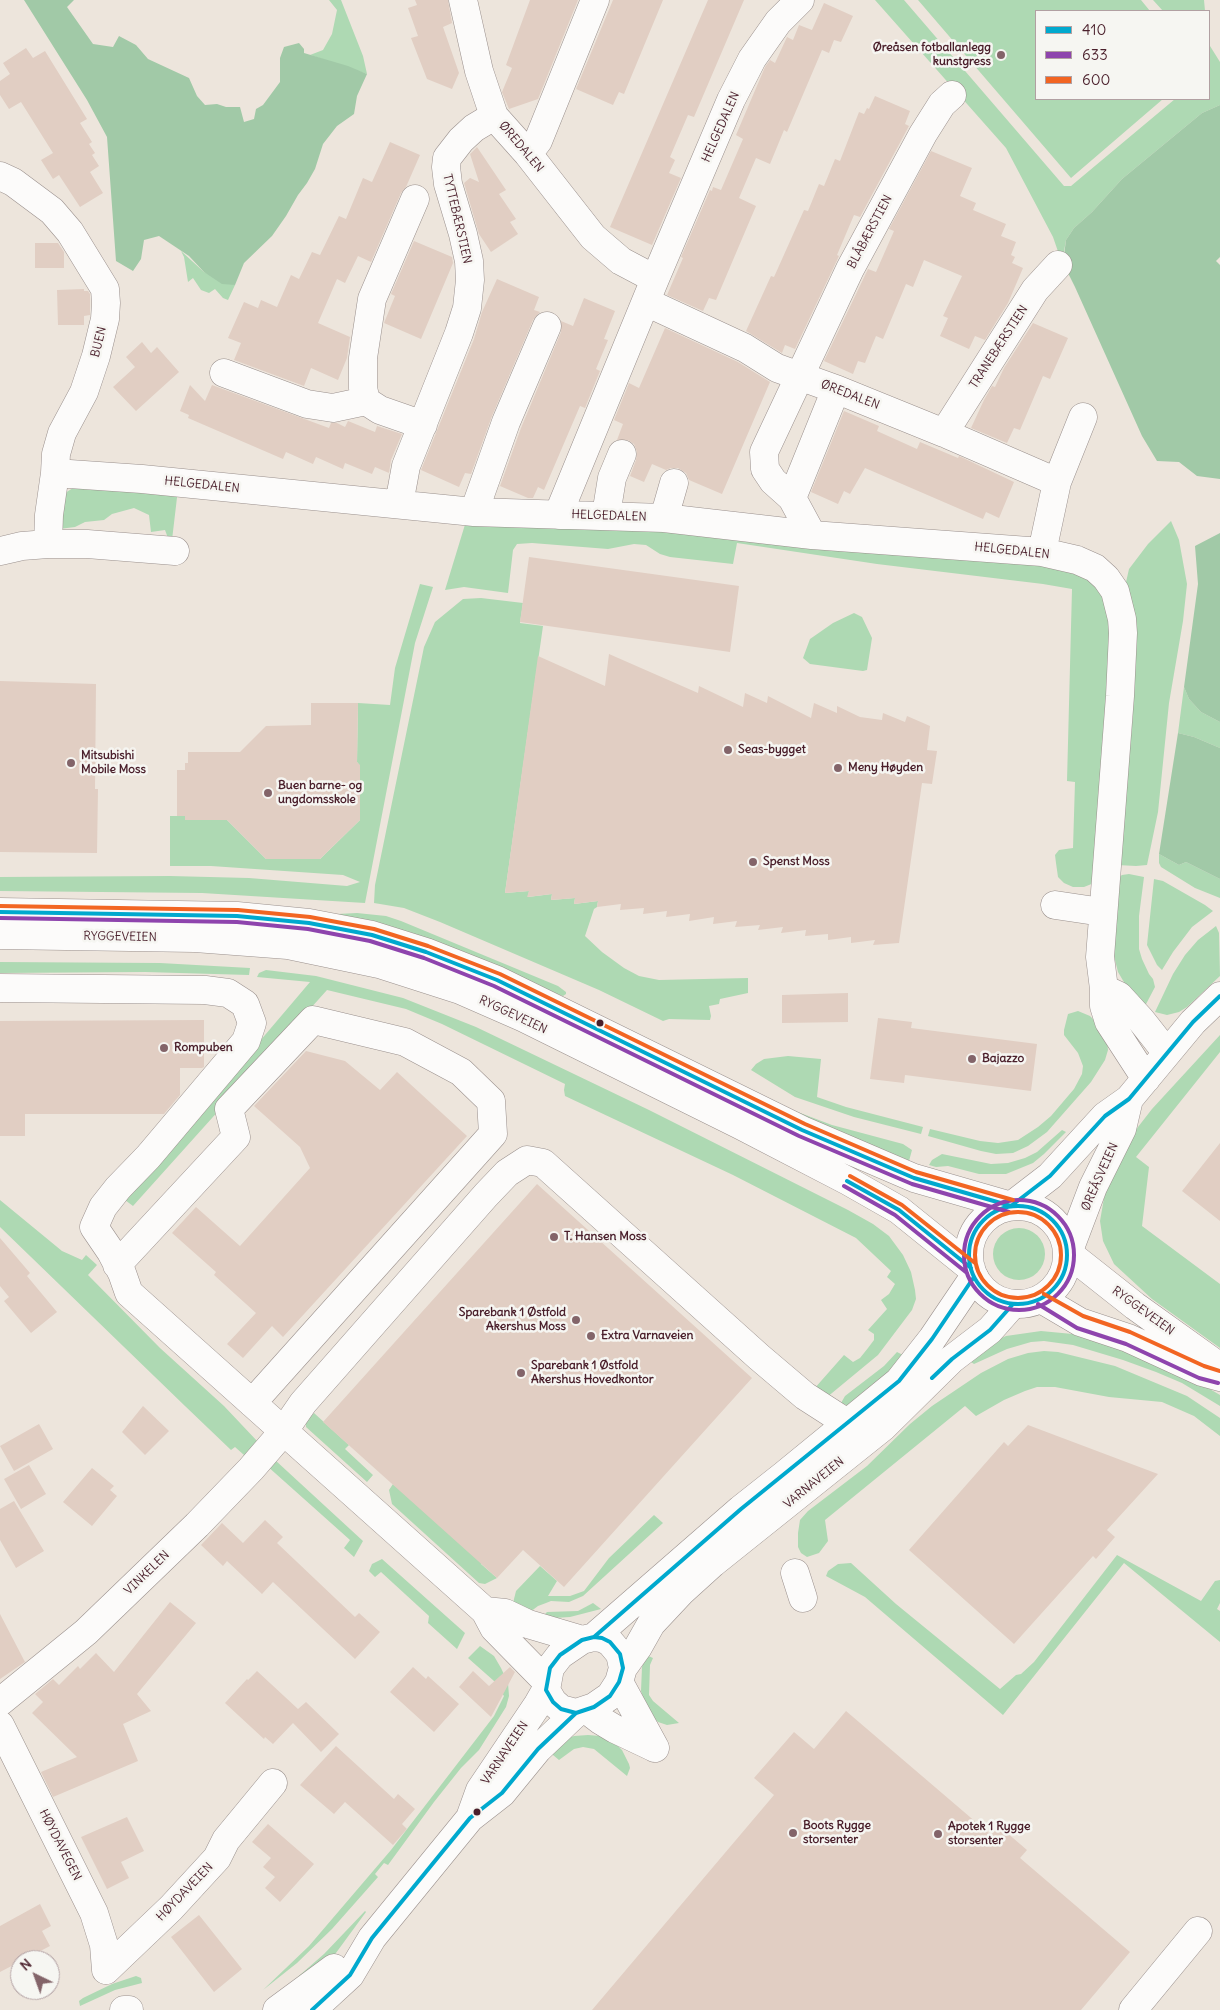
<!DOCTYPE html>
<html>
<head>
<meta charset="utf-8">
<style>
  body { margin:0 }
  #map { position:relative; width:1220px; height:2010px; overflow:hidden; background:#ede5dc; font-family:Delius,sans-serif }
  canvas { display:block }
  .legend { position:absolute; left:1035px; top:10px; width:175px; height:90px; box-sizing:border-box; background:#f6f6f2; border:1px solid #b1a0a2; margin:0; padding:6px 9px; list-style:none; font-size:15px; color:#4a1f2b }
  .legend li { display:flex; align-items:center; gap:10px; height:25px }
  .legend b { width:25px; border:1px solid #b1a0a2 }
  .north { position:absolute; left:10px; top:1950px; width:50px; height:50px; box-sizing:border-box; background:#f6f6f2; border:1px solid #b1a0a2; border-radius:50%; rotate:318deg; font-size:14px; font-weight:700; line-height:20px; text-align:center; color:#4a1f2b }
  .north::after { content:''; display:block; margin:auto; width:18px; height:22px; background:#836469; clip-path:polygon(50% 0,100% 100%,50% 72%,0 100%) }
</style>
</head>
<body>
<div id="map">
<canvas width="1220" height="2010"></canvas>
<ul class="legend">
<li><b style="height:6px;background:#00a9ce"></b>410</li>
<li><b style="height:6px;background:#8e44ad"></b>633</li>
<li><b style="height:6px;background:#f26522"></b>600</li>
</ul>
<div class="north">N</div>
</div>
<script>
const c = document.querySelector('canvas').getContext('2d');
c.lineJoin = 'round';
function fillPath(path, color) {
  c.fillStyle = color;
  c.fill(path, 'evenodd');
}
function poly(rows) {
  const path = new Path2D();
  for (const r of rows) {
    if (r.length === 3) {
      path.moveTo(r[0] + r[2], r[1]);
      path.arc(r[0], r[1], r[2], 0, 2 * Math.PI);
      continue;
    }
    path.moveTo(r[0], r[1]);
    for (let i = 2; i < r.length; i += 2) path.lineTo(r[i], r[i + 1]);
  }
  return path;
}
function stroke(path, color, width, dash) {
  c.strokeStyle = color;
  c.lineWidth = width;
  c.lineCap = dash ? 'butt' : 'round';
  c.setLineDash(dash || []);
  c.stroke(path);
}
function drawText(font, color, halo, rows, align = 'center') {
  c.font = font + ' Delius,sans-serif';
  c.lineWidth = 5;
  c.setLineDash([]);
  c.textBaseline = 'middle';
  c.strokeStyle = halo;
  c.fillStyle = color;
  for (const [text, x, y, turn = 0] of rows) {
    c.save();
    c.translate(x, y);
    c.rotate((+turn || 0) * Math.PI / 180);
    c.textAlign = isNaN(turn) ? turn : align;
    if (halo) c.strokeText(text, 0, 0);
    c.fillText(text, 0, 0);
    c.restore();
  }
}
fillPath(poly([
  [329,0,341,0,363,56,367,74,310,55,323,50,332,34,337,10],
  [875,0,904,0,1064,186,1071,186,1175,99,1209,99,1209,35,1210,46,1220,62,1220,105,1202,113,1122,179,1092,212,1074,228,1066,240,1062,263,1053,237,1006,148],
  [918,0,1141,0,1150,11,1036,11,1036,99,1163,99,1071,178],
  [1153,0,1204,0,1205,11,1163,11],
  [181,251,204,272,235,285,228,300,223,298,215,289,209,293,201,290,193,278,188,282,184,257],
  [73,488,178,489,172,540,168,538,165,530,151,532,149,515,134,508,112,514,104,520,85,522,75,527,59,529,65,493],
  [467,518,566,522,1034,563,1085,575,1104,594,1114,626,1094,883,1084,887,1073,887,1064,883,1058,877,1056,863,1055,855,1059,850,1073,848,1075,782,1067,781,1072,589,1043,584,877,564,737,543,733,564,670,557,660,554,646,545,634,544,608,549,532,543,517,544,513,550,508,593,464,587,445,590],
  [1171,521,1179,540,1187,584,1183,621,1169,703,1158,812,1147,865,1136,866,1117,865,1132,726,1134,681,1124,591,1129,569,1148,544],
  [420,584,433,587,415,643,365,903,202,893,0,891,0,877,170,876,249,878,347,886,360,882,343,875,211,866,170,866,170,816,185,816,185,820,227,820,266,859,320,859,360,820,360,766,357,762,358,703,390,705,395,668],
  [481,598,523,603,520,623,543,626,505,893,529,891,528,897,552,894,551,900,575,898,574,904,598,901,597,907,594,909,585,936,602,952,624,968,639,976,659,980,748,978,748,993,720,999,719,1004,709,1006,711,1016,710,1020,669,1019,663,1021,599,990,440,922,404,908,374,903,375,885,424,647,435,622,463,599],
  [854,613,862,617,872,638,867,670,863,671,810,664,803,658,810,639,833,623],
  [1184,687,1189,699,1201,712,1220,722,1220,748,1194,737,1178,733],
  [1159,854,1179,865,1186,862,1220,879,1220,898,1195,888,1161,867,1159,863],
  [1129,874,1144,877,1139,916,1139,949,1142,959,1149,974,1153,979,1155,987,1145,1006,1128,989,1118,972,1112,948,1116,879,1122,875],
  [1154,879,1163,881,1205,905,1213,911,1192,927,1173,952,1162,970,1157,965,1147,945],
  [357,913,386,916,401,921,558,986,566,992,566,994,563,996,334,919,337,914],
  [1216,926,1219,933,1220,976,1187,1007,1179,1012,1167,1015,1155,1012,1173,974,1185,955,1198,940],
  [0,962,160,963,250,968,249,975,145,972,0,973],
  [266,970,316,976,403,998,476,1027,649,1110,848,1210,873,1224,889,1236,903,1255,911,1272,915,1290,916,1299,912,1310,878,1355,826,1398,814,1389,844,1355,853,1362,860,1358,868,1348,874,1340,874,1334,868,1330,887,1309,881,1300,889,1294,895,1284,887,1277,891,1271,856,1238,733,1175,565,1096,564,1090,565,1084,442,1024,406,1009,327,990,133,1206,125,1200,310,982,257,977,259,973],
  [1078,1011,1090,1016,1097,1023,1107,1040,1108,1050,1105,1060,1091,1082,1047,1132,1028,1146,1013,1153,996,1154,981,1151,928,1136,930,1129,980,1141,998,1143,1018,1140,1038,1127,1051,1116,1074,1089,1082,1074,1083,1066,1078,1053,1064,1035,1064,1030,1068,1014],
  [1220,1035,1220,1052,1136,1157,1149,1167,1142,1226,1220,1284,1220,1348,1152,1299,1114,1264,1103,1241,1100,1221,1104,1198,1113,1168,1124,1145,1152,1109],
  [788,1056,821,1059,817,1097,846,1107,923,1127,921,1134,854,1117,795,1097,751,1070,756,1064,764,1059],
  [787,1108,832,1125,903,1144,912,1150,909,1161,858,1145],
  [1062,1130,1066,1132,1044,1154,1033,1163,1006,1174,979,1174,948,1166,936,1167,929,1165,932,1160,942,1154,991,1164,1008,1163,1025,1158,1037,1152],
  [0,1200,62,1251,82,1260,86,1255,97,1265,88,1275,160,1348,224,1406,258,1442,246,1456,241,1459,244,1455,235,1447,231,1450,185,1406,0,1227],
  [1019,1254,26],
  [1041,1331,1083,1335,1186,1375,1220,1395,1220,1406,1182,1383,1156,1372,1123,1360,1073,1345,1044,1341,1031,1342,1007,1349,974,1364,968,1360,987,1345,1006,1336],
  [1044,1351,1058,1352,1115,1366,1187,1396,1220,1418,1220,1436,1194,1416,1162,1402,1109,1397,1055,1387,1037,1387,1025,1391,1004,1400,976,1416,965,1406,825,1520,828,1541,819,1553,807,1557,801,1553,798,1547,798,1533,800,1520,808,1511,867,1466,910,1424,932,1406,981,1373,1008,1359,1028,1353],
  [897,1352,903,1355,900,1364,849,1406,841,1403,845,1396,884,1366],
  [314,1413,349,1445,345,1449,373,1475,367,1482,306,1427,306,1422],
  [275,1460,363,1541,354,1557,344,1548,350,1540,266,1465],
  [393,1484,499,1544,481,1564,497,1578,485,1584,479,1583,392,1504,389,1490],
  [654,1515,663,1523,583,1596,569,1602,551,1601,546,1603,538,1606,530,1612,513,1603,516,1591,540,1566,557,1581,548,1596,570,1596,584,1591,609,1558],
  [1117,1555,1201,1601,1215,1581,1220,1580,1220,1603,1217,1609,1220,1611,1220,1642,1124,1563,1003,1715,865,1597,826,1576,828,1571,838,1564,851,1563,896,1604,1000,1689,1016,1675,1021,1674,1034,1662],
  [382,1559,465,1633,457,1649,428,1623,429,1616,381,1572,375,1577,369,1571,372,1564],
  [593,1603,601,1609,570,1617,554,1618,543,1616,547,1612,578,1611],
  [480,1646,494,1656,501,1668,508,1683,509,1696,506,1707,479,1750,461,1768,434,1802,388,1865,384,1863,375,1874,378,1877,332,1929,297,1963,263,1990,309,1946,391,1850,494,1716,504,1696,494,1681,468,1658],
  [646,1655,653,1658,650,1665,649,1695,653,1701,679,1723,667,1725,658,1722,648,1712,641,1691,642,1667],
  [588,1735,600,1736,615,1743,622,1750,629,1764,630,1768,627,1776,594,1749,583,1747,574,1749,559,1760,547,1750,559,1742,574,1736],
  [365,1911,366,1912,333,1957,285,1988,324,1954],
  [136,1976,141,1978,142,1983,115,1990,80,2006,79,2001,83,1998,112,1984]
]), '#aed9b3');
fillPath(poly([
  [24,0,74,0,67,7,93,44,113,47,119,36,136,45,148,59,189,78,197,96,205,105,217,104,226,107,240,107,244,122,254,119,256,109,263,105,280,82,280,58,284,47,299,43,304,49,304,53,348,66,367,74,357,96,354,114,337,126,323,144,315,169,307,183,298,195,286,216,272,236,244,263,235,285,222,284,204,272,189,256,159,236,144,240,141,259,133,271,116,261,107,137,87,100],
  [1220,105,1220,257,1216,261,1220,265,1220,479,1197,476,1179,462,1157,461,1142,436,1075,287,1063,263,1066,240,1074,228,1092,212,1122,179,1202,113],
  [1220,533,1220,722,1201,712,1189,699,1184,687,1198,584,1195,546],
  [1178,733,1194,737,1220,748,1220,879,1186,862,1179,865,1159,854]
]), '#a1c9a7');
fillPath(poly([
  [415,0,448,0,452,23,443,27,459,73,452,89,427,79,411,38,418,36,408,8,417,5],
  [530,0,578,0,538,99,509,109,502,92,512,68,506,65],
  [613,0,663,0,624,94,619,92,613,105,576,89],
  [708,0,744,0,694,117,688,115,670,157,675,160,669,173,681,178,652,245,610,227],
  [824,3,853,16,841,42,834,40,829,53,822,50,787,132,784,130,770,164,756,158,739,198,756,206,716,300,709,298,703,311,667,295,683,258,681,257,710,190,712,191,713,187,721,190,743,139,736,135,765,67,770,60,775,63,787,37,793,40,799,25,812,30],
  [26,48,33,58,45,51,87,119,80,123,92,142,89,144,95,153,92,155,99,166,90,172,103,193,80,207,59,175,53,179,41,160,53,153,21,102,9,109,0,95,0,81,10,74,3,63],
  [875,96,910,111,905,124,909,126,860,217,854,215,837,255,839,256,795,349,785,345,782,353,746,331,771,276,774,277,804,210,808,211,819,184,824,186,835,159,840,161,859,112,864,114,867,108,869,109],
  [390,142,420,155,406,187,401,193,371,262,358,256,345,283,337,279,318,323,350,337,347,358,338,380,311,368,304,386,234,360,241,343,228,338,244,302,258,308,261,300,277,307,291,275,299,279,312,252,320,255,339,216,346,219,363,178,372,182],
  [477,147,506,190,499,194,516,219,510,222,518,234,491,252,479,234,464,183,470,178,479,182,470,154],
  [931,151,972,168,960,196,976,203,973,210,1006,224,1001,236,1016,242,1011,255,1015,257,1012,263,1023,268,1008,303,985,340,975,336,969,349,940,336,948,318,943,316,962,276,924,260,913,287,906,284,883,339,876,336,865,363,858,361,853,374,824,361,868,269,876,272,894,231,889,229],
  [414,241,452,257,453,263,421,339,384,323,395,296,391,294],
  [35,243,58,243,64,252,64,268,35,268],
  [497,279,539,297,534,310,540,312,533,320,492,416,471,474,465,473,459,487,421,470,474,339,482,312],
  [84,289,84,291,88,291,90,294,90,315,84,316,84,325,58,325,57,290],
  [584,298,615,311,604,339,608,340,596,369,600,371,585,408,580,406,544,490,538,487,533,498,528,498,500,486,521,428,561,332,561,321,573,326],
  [1033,323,1068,338,1050,379,1043,376,1020,430,1014,428,1007,443,971,428,984,400,992,386,995,387,1004,368],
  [665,328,738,362,770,382,722,494,689,480,686,473,678,468,671,468,666,470,652,464,644,482,630,476,636,460,637,452,634,444,628,440,617,440,623,424,614,420,629,383,639,388],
  [142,342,151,353,157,347,179,372,136,411,113,387,135,367,126,357],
  [190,385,205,401,212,385,329,428,331,423,337,423,345,427,348,421,375,432,377,426,402,434,391,460,389,473,375,467,372,474,345,463,343,469,316,457,313,464,286,452,283,459,188,418,189,415,180,411],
  [844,411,879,426,877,431,917,449,920,442,958,458,959,456,1014,482,999,518,986,512,983,519,865,468,850,494,844,491,838,504,811,492],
  [529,557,739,586,730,652,520,622],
  [609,654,698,693,699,686,743,707,745,693,767,703,768,696,811,718,814,703,837,713,837,706,860,717,882,720,883,713,905,722,907,716,930,726,927,750,937,751,932,784,922,783,899,943,873,945,875,940,851,943,851,937,828,940,828,934,805,936,806,930,781,933,783,927,758,930,760,925,735,927,737,921,713,924,714,917,689,921,690,914,666,917,667,911,643,914,644,908,620,910,621,904,597,907,598,901,574,904,575,898,551,900,552,894,527,897,529,891,505,893,538,656,605,686],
  [0,681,96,684,95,789,98,789,97,853,0,852],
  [311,703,358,703,357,762,360,765,360,820,320,859,266,859,227,820,185,820,185,816,177,816,177,770,185,770,185,763,188,763,188,752,240,752,266,726,311,725],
  [848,993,848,1022,782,1023,782,995],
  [878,1018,912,1022,911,1028,1037,1044,1031,1091,905,1075,904,1083,870,1079],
  [204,1020,204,1067,202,1068,180,1068,180,1095,164,1114,25,1114,25,1136,0,1136,0,1021],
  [306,1051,345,1061,380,1090,397,1072,467,1136,283,1337,272,1326,243,1358,227,1344,256,1313,214,1275,216,1272,172,1233,196,1207,240,1246,310,1168,300,1147,254,1106],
  [1220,1143,1220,1221,1182,1191],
  [537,1184,752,1378,564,1587,523,1550,497,1578,323,1422],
  [0,1238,30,1273,27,1276,57,1312,31,1333,4,1301,9,1297,0,1286],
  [143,1406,169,1431,145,1455,122,1432],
  [39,1424,53,1449,14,1471,0,1446],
  [1028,1425,1158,1474,1107,1530,1115,1537,1096,1559,1093,1556,1014,1644,909,1550,1004,1442,1008,1446],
  [29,1465,46,1494,21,1509,4,1479],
  [92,1468,114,1486,110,1490,117,1496,92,1526,63,1502],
  [14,1501,44,1551,16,1568,0,1540,0,1509],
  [265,1520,283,1537,277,1543,355,1617,359,1613,380,1632,355,1659,273,1582,262,1594,227,1561,223,1566,201,1545,222,1523,243,1543],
  [170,1602,196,1623,137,1694,151,1711,123,1724,138,1761,53,1797,41,1772,77,1757,32,1713,43,1702,35,1694,53,1679,59,1685,78,1666,80,1669,96,1653,114,1672],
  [0,1614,25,1662,0,1679],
  [413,1667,426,1679,428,1676,459,1704,434,1732,390,1692],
  [510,1667,515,1672,491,1717,459,1687,473,1671,489,1686],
  [257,1671,298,1709,306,1702,339,1734,321,1752,293,1723,273,1744,265,1737,264,1739,225,1703,247,1679,248,1680],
  [846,1711,991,1835,999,1826,1027,1850,1020,1858,1130,1952,1081,2010,592,2010,774,1795,754,1778,794,1732,814,1749],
  [336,1746,394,1799,398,1794,415,1809,402,1824,407,1829,393,1845,345,1802,334,1814,300,1785],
  [127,1817,144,1851,121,1862,129,1878,107,1889,81,1837],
  [268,1824,314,1864,280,1902,265,1888,275,1877,263,1867,271,1858,252,1842],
  [40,1904,51,1926,42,1931,50,1946,0,1972,0,1926],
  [199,1915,242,1969,214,1992,171,1937]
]), '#e1cec3');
const minor = poly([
  [463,0,479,71,494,116,528,154,593,237,621,261,655,279],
  [528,154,538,141,595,0],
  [0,176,13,182,52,211,70,232,105,289,106,303,105,319,96,356,84,392,62,433,56,454,55,473,49,515,48,544],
  [415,199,372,299,363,358,363,388,366,401,380,410,423,425],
  [646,302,745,348,777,368,838,390,944,433,1057,482],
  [224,373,307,404,333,408,366,401],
  [944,433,1035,290,1058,265],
  [55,473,142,479,474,512,664,518,812,535,1042,552,1077,560,1095,568,1106,578,1115,591,1122,619,1123,633,1120,696,1100,957,1104,989,1104,1006,1109,1022,1146,1079],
  [792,498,832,399,838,390],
  [399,504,406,466,459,333,467,308,470,280,469,261,463,234,448,184,446,167,447,158,461,140,474,128,494,116],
  [474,512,506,422,547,326],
  [558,515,655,279,731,100,752,59,778,22,800,0],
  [606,515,612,478,622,454],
  [664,518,674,483],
  [812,535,792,498,773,481,765,469,764,452,850,269,923,134,942,104,952,95],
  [0,551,22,546,48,544,87,544,175,551],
  [1042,552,1057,482,1083,417],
  [1055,905,1102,912],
  [0,988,205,990,228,993,245,1004,252,1023,246,1041,148,1157,118,1188,103,1207,94,1227,111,1252,122,1273,129,1293,485,1611,494,1628,546,1681],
  [1104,989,1119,996,1141,1020,1167,1053],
  [1011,1206,1050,1176,1105,1116,1129,1099,1193,1022,1220,996],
  [1068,1253,1093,1187,1122,1129,1129,1099],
  [117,1265,236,1137,229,1109,313,1020,405,1042,461,1072,491,1101,493,1134,252,1403],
  [795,1573,803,1598],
  [485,1611,505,1613,528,1624,582,1640],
  [594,1637,602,1638,610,1642,620,1654,623,1668,619,1682,610,1696,594,1707,576,1713,561,1709,553,1702,546,1690,550,1668,560,1655,582,1640,594,1637,741,1509,784,1475,899,1381,932,1339,974,1277],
  [623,1668,638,1647,651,1624,681,1592,713,1563,883,1427,952,1359,990,1330,1013,1304],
  [619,1682,655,1748],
  [0,1702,86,1632,197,1525,251,1469,283,1432,303,1403,486,1195,507,1173,527,1160,543,1163,759,1357,805,1396,847,1423],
  [587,1710,600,1720,615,1729,655,1748],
  [0,1725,94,1913,104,1945,106,1970],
  [471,1815,480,1790,538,1704,546,1690],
  [106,1970,171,1908,217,1858,226,1840,273,1783],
  [124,2010,129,2010],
  [277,2010,334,1968],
  [312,2010,350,1975,372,1938,470,1818,502,1793,538,1749,576,1713],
  [1133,2010,1198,1931]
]);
const major = poly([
  [0,912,237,916,309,923,372,935,426,952,497,980,802,1130,914,1178,1011,1206],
  [0,935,195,938,288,945,379,964,460,990,524,1018,740,1125,848,1181,899,1210,971,1268],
  [1018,1255,49],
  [1068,1253,1135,1306,1220,1367],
  [1041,1299,1080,1322,1128,1338,1202,1372,1220,1377]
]);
stroke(minor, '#9a908d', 29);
stroke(major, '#9a908d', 29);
stroke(minor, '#fcfbfa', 28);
stroke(major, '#fcfbfa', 28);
stroke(poly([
  [0,912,237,916,309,923,372,935,426,952,497,980,802,1130,914,1178,1011,1206,1050,1176,1105,1116,1129,1099,1193,1022,1220,996],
  [847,1181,899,1210,971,1268],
  [1018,1255,49],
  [932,1378,952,1359,990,1330,1013,1304],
  [594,1637,602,1638,610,1642,620,1654,623,1668,619,1682,610,1696,594,1707,576,1713,561,1709,553,1702,546,1690,550,1668,560,1655,582,1640,594,1637],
  [594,1637,741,1509,899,1381,932,1339,974,1277],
  [312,2010,350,1975,372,1938,470,1818,502,1793,538,1749,576,1713]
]), '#00a9ce', 4);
stroke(poly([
  [0,918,237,922,308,929,370,941,424,958,494,986,799,1136,912,1184,1009,1212],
  [844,1186,895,1215,967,1273],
  [1019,1255,55],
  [1038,1304,1077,1328,1126,1344,1199,1378,1218,1383]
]), '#8e44ad', 4);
stroke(poly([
  [0,906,238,910,310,917,374,929,428,946,500,974,805,1124,916,1172,1013,1200],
  [850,1176,902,1205,975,1263],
  [1018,1255,43],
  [1044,1294,1083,1316,1130,1332,1204,1366,1220,1371]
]), '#f26522', 4);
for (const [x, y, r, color] of [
  [1001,55,5,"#836469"],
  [728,750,5,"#836469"],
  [71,763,5,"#836469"],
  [838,768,5,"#836469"],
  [268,793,5,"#836469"],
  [753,862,5,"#836469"],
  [600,1023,4.5,"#4a1f2b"],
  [164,1048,5,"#836469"],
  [972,1059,5,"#836469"],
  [554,1237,5,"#836469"],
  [576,1320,5,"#836469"],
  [591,1336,5,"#836469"],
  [521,1373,5,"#836469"],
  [477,1812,4.5,"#4a1f2b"],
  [793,1833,5,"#836469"],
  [938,1834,5,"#836469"]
]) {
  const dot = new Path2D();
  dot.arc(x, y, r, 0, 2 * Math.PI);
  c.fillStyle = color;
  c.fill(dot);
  stroke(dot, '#f6f6f2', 2);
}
drawText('bold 12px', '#4a1f2b', '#f6f6f2', [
  ["Øreåsen fotballanlegg",991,48,"right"],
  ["kunstgress",991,62,"right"],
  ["Seas-bygget",738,750],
  ["Mitsubishi",81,756],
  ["Mobile Moss",81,770],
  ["Meny Høyden",848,768],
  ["Buen barne- og",278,786],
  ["ungdomsskole",278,800],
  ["Spenst Moss",763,862],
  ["Rompuben",174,1048],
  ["Bajazzo",982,1059],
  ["T. Hansen Moss",564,1237],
  ["Sparebank 1 Østfold",566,1313,"right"],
  ["Akershus Moss",566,1327,"right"],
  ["Extra Varnaveien",601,1336],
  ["Sparebank 1 Østfold",531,1366],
  ["Akershus Hovedkontor",531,1380],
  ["Boots Rygge",803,1826],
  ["storsenter",803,1840],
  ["Apotek 1 Rygge",948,1827],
  ["storsenter",948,1841]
], 'left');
drawText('12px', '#4a1f2b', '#f6f6f2', [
  ["HELGEDALEN",721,127,-66],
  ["ØREDALEN",521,147,50],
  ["TYTTEBÆRSTIEN",457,219,77],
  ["BLÅBÆRSTIEN",870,232,-62],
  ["BUEN",99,342,-76],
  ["TRANEBÆRSTIEN",999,347,-57],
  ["ØREDALEN",850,395,21],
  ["HELGEDALEN",202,485,6],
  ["HELGEDALEN",609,516,2],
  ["HELGEDALEN",1012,551,6],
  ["RYGGEVEIEN",120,937,1],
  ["RYGGEVEIEN",513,1015,25],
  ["ØREÅSVEIEN",1100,1177,-66],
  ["RYGGEVEIEN",1143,1311,36],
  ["VARNAVEIEN",814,1483,-39],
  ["VINKELEN",147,1573,-44],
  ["VARNAVEIEN",505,1753,-56],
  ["HØYDAVEGEN",60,1845,63],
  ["HØYDAVEIEN",185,1892,-46]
]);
</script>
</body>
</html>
